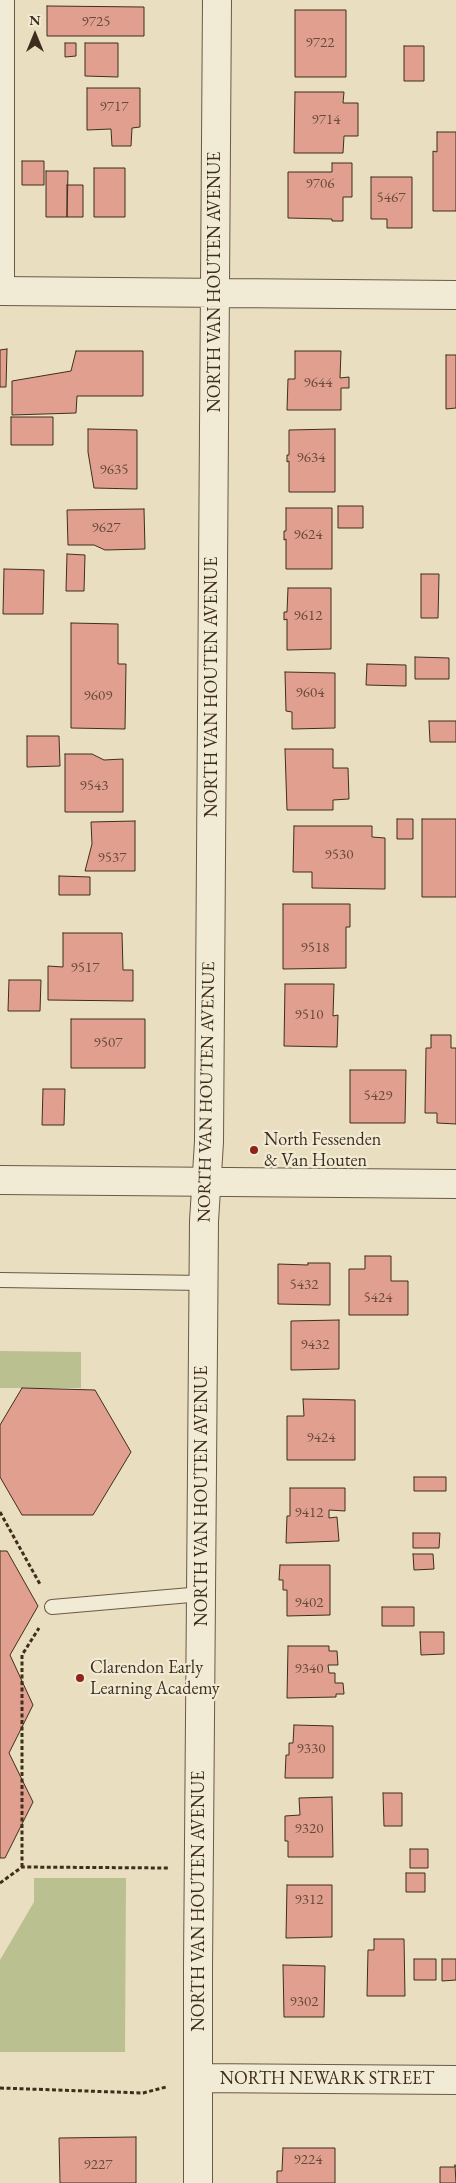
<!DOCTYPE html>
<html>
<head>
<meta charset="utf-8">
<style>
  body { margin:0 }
  #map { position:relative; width:456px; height:2183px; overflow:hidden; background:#e9debf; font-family:"EB Garamond",serif }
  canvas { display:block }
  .north { position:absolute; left:10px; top:10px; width:50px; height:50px; -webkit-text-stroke:4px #f1ead5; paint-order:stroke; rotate:0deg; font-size:14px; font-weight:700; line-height:20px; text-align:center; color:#3f2e1d }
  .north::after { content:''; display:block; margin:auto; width:18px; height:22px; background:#3f2e1d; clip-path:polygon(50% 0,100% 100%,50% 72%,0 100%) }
</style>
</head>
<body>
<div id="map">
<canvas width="456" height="2183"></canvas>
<div class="north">N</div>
</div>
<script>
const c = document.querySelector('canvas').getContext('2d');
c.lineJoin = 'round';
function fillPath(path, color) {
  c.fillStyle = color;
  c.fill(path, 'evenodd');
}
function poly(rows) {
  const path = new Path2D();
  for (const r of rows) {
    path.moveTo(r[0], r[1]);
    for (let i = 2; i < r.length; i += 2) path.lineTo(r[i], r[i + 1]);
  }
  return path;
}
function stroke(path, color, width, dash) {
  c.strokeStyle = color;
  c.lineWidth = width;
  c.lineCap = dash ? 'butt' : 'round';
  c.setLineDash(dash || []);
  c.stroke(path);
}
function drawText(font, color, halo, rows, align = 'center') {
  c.font = font + ' "EB Garamond",serif';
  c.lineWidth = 4.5;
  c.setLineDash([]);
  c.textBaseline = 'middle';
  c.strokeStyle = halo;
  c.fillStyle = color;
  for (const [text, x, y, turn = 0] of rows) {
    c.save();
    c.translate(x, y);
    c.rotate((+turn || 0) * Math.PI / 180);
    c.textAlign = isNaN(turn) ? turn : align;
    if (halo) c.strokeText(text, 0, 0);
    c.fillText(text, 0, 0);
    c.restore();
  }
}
fillPath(poly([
  [0,1351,81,1352,81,1388,0,1388],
  [34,1878,126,1878,125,2052,0,2052,0,1960,34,1902]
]), '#bac08f');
const building = poly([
  [47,6,144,7,144,36,47,36,47,6],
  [295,10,346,10,346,77,295,77,295,10],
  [65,43,76,43,76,56,65,57,65,43],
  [85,43,118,43,118,77,85,76,85,43],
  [404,46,424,46,424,81,404,81,404,46],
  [87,88,140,88,140,127,132,128,131,146,112,146,111,129,87,130,87,88],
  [295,92,344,92,343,103,358,103,358,136,344,136,343,153,294,153,295,92],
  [437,132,456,132,456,211,433,211,433,151,437,152,437,132],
  [22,161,44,161,44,185,22,185,22,161],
  [332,163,352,163,352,197,343,197,343,221,332,221,332,219,288,218,288,172,332,172,332,163],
  [94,168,125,168,125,217,94,217,94,168],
  [46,171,68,171,67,217,46,217,46,171],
  [371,177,412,177,412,228,387,228,387,219,371,219,371,177],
  [67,185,83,185,83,217,67,217,67,185],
  [7,349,6,387,0,387,0,350,7,349],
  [76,351,143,351,143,396,77,396,76,413,12,415,12,381,71,371,76,351],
  [295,351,341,351,340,378,349,377,349,388,341,388,341,410,287,410,288,379,295,379,295,351],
  [446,355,456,355,456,408,446,409,446,355],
  [11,417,53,417,53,445,11,445,11,417],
  [88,429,137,430,137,489,94,488,88,452,88,429],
  [335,429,335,492,289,492,289,461,287,462,287,455,289,455,289,430,335,429],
  [338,506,363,506,363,528,338,528,338,506],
  [286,508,332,508,332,569,286,569,286,539,284,540,284,531,286,531,286,508],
  [144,509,145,549,105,550,94,545,68,545,67,510,144,509],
  [67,554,85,555,84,591,66,591,67,554],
  [4,569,44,570,43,614,3,614,4,569],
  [421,574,439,574,438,618,421,618,421,574],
  [288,588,331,588,331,649,287,650,287,619,284,620,284,612,287,612,288,588],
  [71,623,118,624,118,664,126,664,125,729,71,728,71,623],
  [415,657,449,658,449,679,415,679,415,657],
  [367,664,406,665,406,686,366,685,367,664],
  [285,672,335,673,335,728,292,729,292,712,286,711,285,672],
  [429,721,456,721,456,742,430,742,429,721],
  [27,736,59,736,60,766,27,767,27,736],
  [285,749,333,749,333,768,348,768,349,799,333,800,333,810,287,810,285,749],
  [65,754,92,754,104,760,123,759,123,812,65,812,65,754],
  [397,819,413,819,413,839,397,839,397,819],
  [422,819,456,819,456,897,422,897,422,819],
  [135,821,135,871,85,871,92,844,91,822,135,821],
  [294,826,372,826,372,837,385,838,385,889,312,888,312,872,293,872,294,826],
  [59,876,90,877,90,895,59,895,59,876],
  [283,904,350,904,350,927,346,927,346,968,283,969,283,904],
  [63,933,122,933,123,970,133,970,133,1001,48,1000,48,966,63,967,63,933],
  [9,980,41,980,40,1011,8,1011,9,980],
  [285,984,334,984,333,1016,338,1015,337,1047,284,1046,285,984],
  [71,1019,145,1019,145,1068,71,1068,71,1019],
  [431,1035,451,1035,451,1048,456,1048,456,1124,437,1123,437,1113,425,1113,426,1048,431,1048,431,1035],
  [350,1070,406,1070,405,1123,350,1123,350,1070],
  [43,1089,65,1089,64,1125,42,1125,43,1089],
  [365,1256,391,1256,391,1281,408,1281,408,1315,349,1315,349,1269,365,1269,365,1256],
  [308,1263,330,1263,330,1305,278,1304,278,1264,308,1265,308,1263],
  [339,1320,339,1369,291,1370,291,1321,339,1320],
  [22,1388,95,1390,131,1452,93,1515,22,1515,0,1477,0,1425,22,1388],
  [303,1399,355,1400,355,1460,287,1460,287,1416,304,1416,303,1399],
  [414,1477,446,1477,446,1491,414,1491,414,1477],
  [290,1488,345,1488,345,1511,329,1510,329,1518,337,1517,339,1541,286,1543,287,1516,290,1516,290,1488],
  [413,1533,440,1533,439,1548,413,1548,413,1533],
  [0,1551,7,1551,38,1606,10,1655,33,1705,9,1753,33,1802,5,1858,0,1858,0,1551],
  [413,1554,433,1554,434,1569,414,1570,413,1554],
  [280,1565,330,1565,330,1615,287,1616,287,1590,283,1590,283,1580,279,1580,280,1565],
  [382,1607,414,1607,414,1626,382,1626,382,1607],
  [420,1632,444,1632,444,1654,421,1655,420,1632],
  [288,1646,329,1646,329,1651,337,1651,338,1665,328,1665,329,1673,335,1673,335,1683,343,1683,344,1694,336,1694,336,1697,287,1698,288,1646],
  [294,1725,333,1726,333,1778,285,1778,286,1755,289,1755,289,1743,293,1743,294,1725],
  [383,1793,402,1793,402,1826,384,1826,383,1793],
  [332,1797,333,1857,288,1857,288,1841,285,1841,285,1816,300,1815,299,1798,332,1797],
  [410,1849,428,1849,428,1868,410,1868,410,1849],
  [406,1873,425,1873,425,1892,406,1892,406,1873],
  [287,1885,332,1885,332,1937,286,1938,287,1885],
  [374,1939,404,1939,405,1996,367,1996,368,1950,374,1950,374,1939],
  [414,1959,436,1959,436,1980,414,1980,414,1959],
  [442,1959,456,1959,456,1980,442,1981,442,1959],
  [283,1965,325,1966,324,2017,284,2017,283,1965],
  [136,2137,136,2183,60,2183,59,2138,136,2137],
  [283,2148,335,2148,335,2183,277,2183,277,2171,282,2171,283,2148],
  [455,2165,456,2183,440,2183,440,2167,455,2167,455,2165]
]);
fillPath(building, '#e1a08f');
stroke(building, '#3f2e1d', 1);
const service = poly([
  [7,291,7,0],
  [0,1280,204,1283],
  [52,1607,202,1594]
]);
const minor = poly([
  [0,291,456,295],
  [198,2078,456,2080],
  [198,2183,198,1967,204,1221,209,1142,217,0]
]);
const tertiary = poly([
  [0,1180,456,1184]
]);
stroke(service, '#6a5a46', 16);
stroke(minor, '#6a5a46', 30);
stroke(tertiary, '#6a5a46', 30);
stroke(poly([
  [0,1512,41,1586],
  [22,1867,22,1655,39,1628],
  [0,1883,22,1867,168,1868],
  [0,2088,143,2093,166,2087]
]), '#3f2e1d', 3, [4, 2.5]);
stroke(service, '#f1ead5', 14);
stroke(minor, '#f1ead5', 28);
stroke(tertiary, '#f1ead5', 28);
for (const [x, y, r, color] of [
  [254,1150,5,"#8f2418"],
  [80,1678,5,"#8f2418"]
]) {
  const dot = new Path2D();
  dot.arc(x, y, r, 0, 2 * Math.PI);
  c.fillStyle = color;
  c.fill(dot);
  stroke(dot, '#f1ead5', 2);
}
drawText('15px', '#684a3a', null, [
  ["9725",96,22],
  ["9722",320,43],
  ["9717",114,107],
  ["9714",326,120],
  ["9706",320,184],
  ["5467",391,198],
  ["9644",318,383],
  ["9634",311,458],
  ["9635",114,470],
  ["9627",106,528],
  ["9624",308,535],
  ["9612",308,616],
  ["9604",310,693],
  ["9609",98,696],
  ["9543",94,786],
  ["9530",339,855],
  ["9537",112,858],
  ["9518",315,948],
  ["9517",85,968],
  ["9510",309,1015],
  ["9507",108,1043],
  ["5429",378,1096],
  ["5432",304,1285],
  ["5424",378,1298],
  ["9432",315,1345],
  ["9424",321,1438],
  ["9412",309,1513],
  ["9402",309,1603],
  ["9340",309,1669],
  ["9330",311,1749],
  ["9320",309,1829],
  ["9312",309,1900],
  ["9302",304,2002],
  ["9224",308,2160],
  ["9227",98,2165]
]);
drawText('18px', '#3f2e1d', '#f1ead5', [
  ["NORTH VAN HOUTEN AVENUE",215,282,-90],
  ["NORTH VAN HOUTEN AVENUE",212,687,-90],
  ["NORTH VAN HOUTEN AVENUE",207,1092,-89],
  ["NORTH VAN HOUTEN AVENUE",202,1496,-90],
  ["NORTH VAN HOUTEN AVENUE",199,1901,-90],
  ["NORTH NEWARK STREET",327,2079]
]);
drawText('18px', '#3f2e1d', '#f1ead5', [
  ["North Fessenden",264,1140],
  ["& Van Houten",264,1161],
  ["Clarendon Early",90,1668],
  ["Learning Academy",90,1689]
], 'left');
</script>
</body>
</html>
